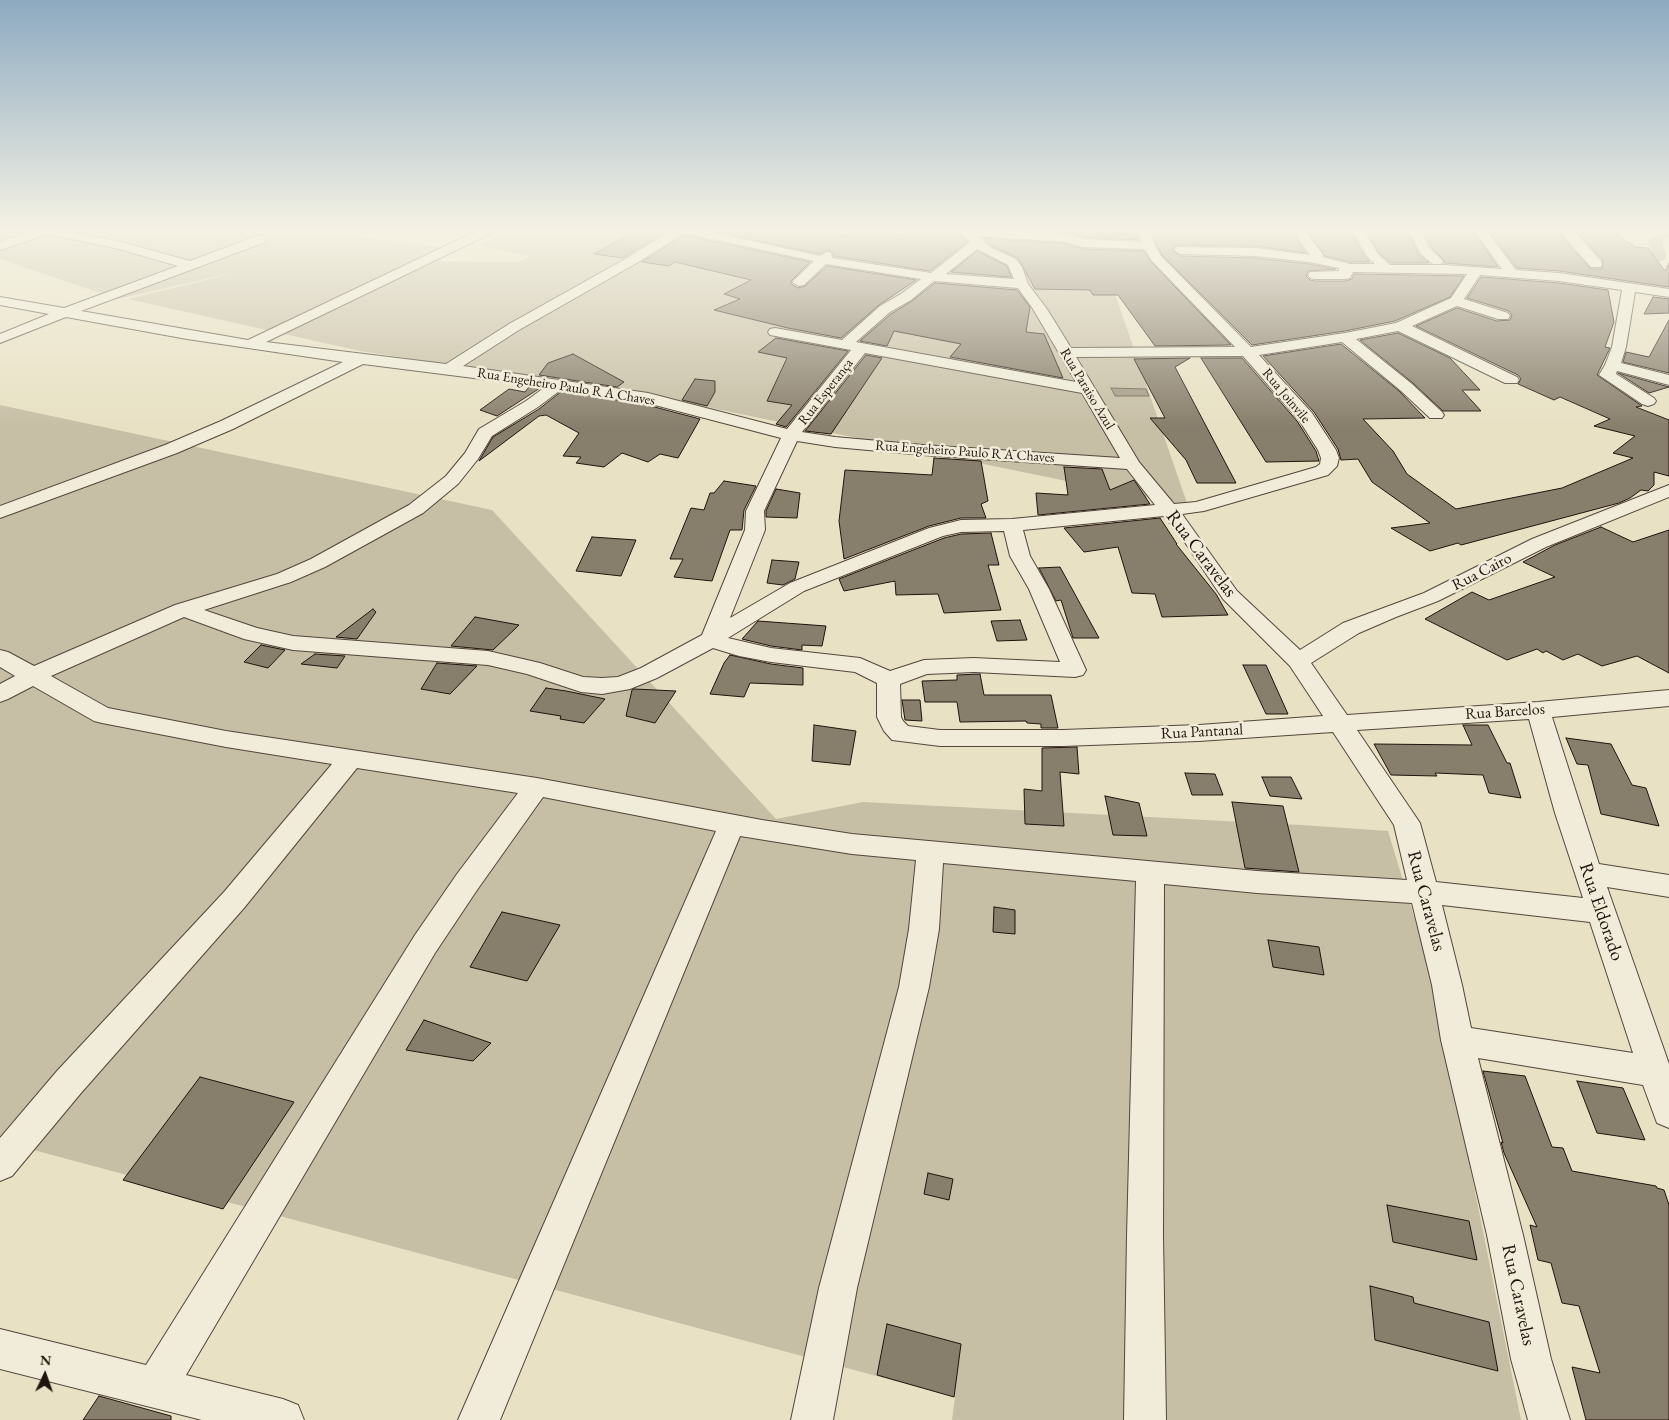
<!DOCTYPE html>
<html>
<head>
<meta charset="utf-8">
<style>
  body { margin:0 }
  #map { position:relative; width:1669px; height:1420px; overflow:hidden; background:#e8e1c4; font-family:"EB Garamond",serif }
  canvas { display:block }
  .north { position:absolute; left:20px; top:1350px; width:50px; height:50px; -webkit-text-stroke:4px #f0ecd9; paint-order:stroke; rotate:3deg; font-size:14px; font-weight:700; line-height:20px; text-align:center; color:#21130d }
  .north::after { content:''; display:block; margin:auto; width:18px; height:22px; background:#21130d; clip-path:polygon(50% 0,100% 100%,50% 72%,0 100%) }
</style>
</head>
<body>
<div id="map">
<canvas width="1669" height="1420"></canvas>
<div class="north">N</div>
</div>
<script>
const c = document.querySelector('canvas').getContext('2d');
c.lineJoin = 'round';
function fillPath(path, color) {
  c.fillStyle = color;
  c.fill(path, 'evenodd');
}
function poly(rows) {
  const path = new Path2D();
  for (const r of rows) {
    path.moveTo(r[0], r[1]);
    for (let i = 2; i < r.length; i += 2) path.lineTo(r[i], r[i + 1]);
  }
  return path;
}
function stroke(path, color, width, dash) {
  c.strokeStyle = color;
  c.lineWidth = width;
  c.lineCap = dash ? 'butt' : 'round';
  c.setLineDash(dash || []);
  c.stroke(path);
}
function drawText(font, color, halo, rows, align = 'center') {
  c.font = font + ' "EB Garamond",serif';
  c.lineWidth = 5;
  c.setLineDash([]);
  c.textBaseline = 'middle';
  c.strokeStyle = halo;
  c.fillStyle = color;
  for (const [text, x, y, turn = 0] of rows) {
    c.save();
    c.translate(x, y);
    c.rotate((+turn || 0) * Math.PI / 180);
    c.textAlign = isNaN(turn) ? turn : align;
    if (halo) c.strokeText(text, 0, 0);
    c.fillText(text, 0, 0);
    c.restore();
  }
}
fillPath(poly([
  [0,229,351,229,362,237,446,248,421,261,518,262,530,256,481,246,508,229,537,232,543,229,1290,229,1289,252,1176,240,1104,262,1188,506,653,396,360,351,128,299,254,268,118,299,0,259],
  [0,405,492,510,776,819,863,802,1301,825,1388,831,1431,973,1521,1420,952,1420,955,1397,0,1141]
]), '#c6bea5');
const water = poly([
  [1111,388,1146,389,1149,396,1115,396,1111,388]
]);
fillPath(water, '#a49b86');
stroke(water, '#706556', 1);
fillPath(poly([
  [1664,229,1669,229,1669,237,1662,241,1666,257,1664,260,1642,267,1616,268,1614,265,1616,262,1640,259,1652,255,1648,240,1664,229]
]), '#a49b86');
const building = poly([
  [639,229,671,229,622,258,594,254,639,229],
  [704,229,807,229,845,236,873,229,884,229,899,235,955,229,967,242,930,271,834,256,831,251,827,250,820,254,704,229],
  [990,229,1136,229,1139,240,1084,237,1067,232,990,229],
  [1152,229,1290,229,1306,253,1256,246,1176,245,1172,250,1180,256,1256,258,1309,264,1336,269,1308,271,1306,276,1310,280,1315,281,1345,281,1352,279,1354,274,1464,276,1450,297,1395,321,1345,331,1252,345,1162,255,1157,245,1152,229],
  [1306,229,1349,229,1365,257,1370,262,1350,262,1325,256,1306,229],
  [1365,229,1406,229,1419,255,1429,263,1391,263,1379,253,1365,229],
  [1422,229,1471,229,1498,267,1444,263,1444,260,1432,248,1422,229],
  [1487,229,1558,229,1571,248,1591,269,1602,269,1603,260,1574,229,1603,229,1607,233,1619,234,1626,242,1631,243,1634,247,1648,248,1665,271,1669,263,1669,287,1559,271,1517,268,1487,229],
  [684,235,810,262,791,281,791,284,798,288,805,286,827,266,916,280,879,305,841,338,788,328,714,310,740,299,724,294,751,280,675,262,669,266,642,262,684,235],
  [983,238,1066,244,1083,249,1144,251,1151,262,1231,345,1155,346,1118,295,1093,295,1090,290,1035,289,1018,258,991,245,983,238],
  [977,251,1007,266,1011,277,951,272,977,251],
  [1481,277,1559,283,1608,290,1614,322,1605,347,1610,348,1597,375,1642,406,1636,407,1669,420,1669,476,1654,472,1654,485,1648,491,1641,490,1630,498,1619,503,1461,545,1458,543,1430,551,1391,528,1430,523,1372,482,1358,459,1341,460,1338,449,1314,412,1263,356,1341,344,1399,391,1425,418,1363,419,1393,451,1407,474,1456,509,1562,488,1633,458,1613,453,1635,436,1594,426,1610,419,1560,397,1554,400,1518,384,1521,379,1518,375,1416,326,1457,308,1497,321,1510,320,1512,315,1509,311,1467,298,1481,277],
  [935,283,1017,290,1030,307,1026,332,1044,334,1063,378,950,357,961,344,894,331,887,346,860,341,891,314,912,301,935,283],
  [1653,297,1669,299,1669,313,1644,314,1653,297],
  [1669,320,1669,373,1623,362,1626,352,1649,357,1669,320],
  [1398,333,1450,358,1480,390,1462,390,1481,411,1443,411,1413,383,1360,340,1398,333],
  [776,338,848,351,786,427,776,424,792,405,767,401,787,358,758,352,776,338],
  [573,354,624,382,617,387,539,375,548,363,573,354],
  [866,355,882,358,831,434,805,431,866,355],
  [1190,358,1175,367,1236,483,1197,483,1186,460,1150,418,1165,418,1134,359,1190,358],
  [1201,358,1242,358,1297,421,1316,451,1319,461,1266,462,1201,358],
  [1618,373,1669,387,1649,393,1618,373],
  [695,379,715,381,715,392,707,406,682,400,695,379],
  [529,387,540,388,497,416,480,410,509,389,525,392,529,387],
  [562,391,647,405,700,419,678,458,660,454,648,462,622,453,604,467,576,463,581,457,563,456,579,433,546,415,539,416,479,461,493,437,539,409,562,391],
  [934,458,981,461,988,501,981,504,986,518,961,518,929,526,844,559,839,521,845,470,932,475,934,458],
  [1064,467,1102,469,1110,490,1134,480,1150,504,1038,515,1036,493,1068,495,1064,467],
  [724,481,756,486,744,510,742,530,730,530,712,581,674,577,683,559,670,559,691,508,704,510,710,493,714,493,724,481],
  [776,489,800,493,797,518,766,517,766,511,776,489],
  [1160,518,1177,544,1176,544,1216,594,1228,615,1162,617,1155,594,1132,593,1118,547,1084,552,1064,528,1160,518],
  [1601,527,1633,542,1669,530,1669,673,1637,656,1602,666,1578,654,1563,660,1546,651,1543,653,1537,649,1507,660,1425,619,1472,592,1489,600,1555,577,1523,562,1555,545,1601,527],
  [991,533,999,565,988,565,1001,610,944,613,938,594,896,595,895,581,844,591,839,579,944,538,961,534,991,533],
  [592,537,636,540,621,576,576,571,592,537],
  [772,560,799,562,795,579,783,585,767,583,772,560],
  [1039,568,1060,567,1099,638,1073,638,1061,600,1056,601,1039,568],
  [373,609,376,612,357,639,336,637,373,609],
  [475,617,519,625,493,650,451,646,475,617],
  [1020,620,1027,640,997,641,991,621,1020,620],
  [758,621,826,626,822,646,802,645,802,650,771,646,742,639,758,621],
  [261,645,285,650,268,668,244,662,261,645],
  [315,654,345,656,337,668,301,664,315,654],
  [730,655,771,664,803,668,803,685,750,683,744,697,710,694,724,663,730,655],
  [437,663,477,666,450,694,421,689,437,663],
  [1243,665,1266,665,1288,714,1266,714,1243,665],
  [980,674,984,695,1051,695,1058,728,1041,728,1041,724,1027,723,1026,721,960,722,957,702,925,702,922,681,957,680,957,675,980,674],
  [546,688,566,691,605,699,584,723,560,719,561,716,530,711,546,688],
  [634,689,676,691,655,723,626,716,632,690,634,689],
  [902,700,920,700,922,721,905,720,902,700],
  [814,725,856,731,850,765,812,761,814,725],
  [1463,725,1488,725,1507,763,1510,763,1521,798,1489,793,1483,775,1435,773,1437,776,1391,775,1374,744,1472,745,1463,725],
  [1566,738,1611,744,1632,785,1646,788,1659,826,1601,814,1588,765,1577,764,1566,738],
  [1077,747,1079,774,1060,772,1064,826,1025,824,1024,789,1042,791,1042,748,1077,747],
  [1185,773,1215,774,1223,795,1192,795,1185,773],
  [1262,777,1291,777,1302,799,1270,796,1262,777],
  [1105,796,1139,803,1147,836,1113,835,1105,796],
  [1232,802,1283,806,1299,872,1245,868,1232,802],
  [994,907,1015,910,1015,934,993,932,994,907],
  [502,912,560,925,527,981,470,967,502,912],
  [1268,940,1319,947,1324,975,1273,967,1268,940],
  [424,1020,491,1043,473,1061,406,1050,424,1020],
  [1483,1071,1525,1076,1552,1147,1563,1148,1572,1171,1656,1186,1657,1188,1664,1190,1669,1205,1669,1420,1586,1420,1572,1367,1600,1373,1579,1306,1562,1303,1551,1263,1538,1260,1530,1225,1537,1227,1504,1153,1501,1142,1503,1143,1483,1071],
  [200,1077,294,1102,223,1209,123,1180,200,1077],
  [1577,1081,1623,1088,1645,1140,1597,1133,1577,1081],
  [928,1173,953,1179,949,1200,924,1194,928,1173],
  [1387,1205,1469,1221,1477,1260,1393,1242,1387,1205],
  [1370,1286,1413,1297,1414,1303,1489,1322,1498,1371,1375,1340,1370,1286],
  [887,1324,961,1344,954,1397,877,1375,887,1324],
  [99,1396,171,1416,171,1420,83,1420,99,1396]
]);
fillPath(building, '#887e6c');
stroke(building, '#21130d', 1);
const minor = poly([
  [36,229,57,229,121,242,190,261,257,236,265,236,267,239,265,242,81,311,248,340,481,229,496,229,494,232,266,342,446,364,509,324,627,258,674,229,697,229,820,256,827,252,831,253,832,258,931,273,970,242,957,229,1067,234,1084,239,1142,242,1138,229,1150,229,1155,246,1161,256,1251,347,1345,333,1396,323,1451,298,1467,274,1353,272,1350,278,1345,279,1315,279,1310,278,1308,275,1310,272,1339,271,1339,268,1309,262,1256,256,1180,254,1174,250,1176,247,1256,248,1310,255,1292,229,1304,229,1323,255,1322,257,1350,264,1375,264,1367,256,1351,229,1363,229,1378,254,1390,265,1444,265,1502,269,1473,229,1485,229,1516,270,1559,273,1669,289,1669,297,1635,292,1626,347,1621,363,1669,375,1669,385,1617,371,1616,374,1654,398,1656,401,1654,404,1648,406,1642,404,1599,375,1605,365,1612,347,1622,290,1559,281,1480,275,1464,299,1508,313,1510,316,1508,319,1498,319,1457,306,1412,326,1517,377,1519,380,1517,383,1505,383,1398,331,1356,339,1412,384,1442,412,1444,415,1442,418,1430,418,1400,390,1342,342,1259,355,1312,413,1336,450,1339,458,1337,466,1328,475,1204,511,1182,514,1237,591,1300,650,1343,623,1424,593,1532,539,1669,485,1669,497,1546,547,1438,601,1396,617,1359,633,1311,663,1347,715,1538,702,1669,690,1669,706,1552,717,1599,864,1669,875,1669,897,1607,887,1669,1064,1669,1128,1657,1123,1643,1085,1478,1058,1523,1235,1551,1359,1570,1420,1528,1420,1511,1359,1487,1235,1441,1040,1432,985,1412,903,1257,893,1164,884,1163,1236,1166,1420,1124,1420,1127,1236,1136,881,943,863,939,929,929,987,857,1288,833,1420,791,1420,819,1288,899,987,909,929,916,860,852,854,740,836,500,1420,458,1420,716,831,543,797,477,890,435,953,186,1375,283,1399,298,1405,304,1420,202,1420,0,1369,0,1329,146,1365,415,935,457,874,518,793,357,768,244,908,81,1093,12,1176,0,1181,0,1138,57,1071,224,892,332,764,226,747,102,723,94,721,33,686,8,699,0,702,0,684,15,676,0,667,0,650,8,652,34,666,175,605,277,574,311,559,409,505,446,476,465,453,479,429,526,401,545,387,363,364,233,429,177,453,0,518,0,506,165,445,221,421,343,362,187,339,66,317,0,343,0,334,49,314,0,305,0,297,64,308,178,266,119,249,48,234,0,250,0,242,36,229],
  [684,233,814,261,792,282,799,286,804,285,826,264,921,279,901,294,880,306,842,340,775,328,770,329,768,332,770,335,851,350,787,429,648,393,463,366,519,330,635,264,684,233],
  [978,236,1066,242,1083,247,1145,249,1152,261,1235,347,1071,348,1047,309,1028,284,1022,267,1016,259,990,247,978,236],
  [977,249,1008,265,1014,279,946,274,977,249],
  [934,281,1018,288,1033,309,1076,382,856,342,890,312,911,300,934,281],
  [865,353,1082,393,1120,458,923,445,835,437,802,432,865,353],
  [1243,356,1299,420,1318,450,1321,458,1320,464,1316,467,1196,502,1174,504,1139,462,1076,357,1243,356],
  [562,389,647,403,781,438,746,511,745,530,702,635,641,668,618,677,602,678,583,677,540,663,488,651,293,636,257,628,204,610,291,582,325,567,423,513,458,484,478,459,492,436,538,407,562,389],
  [797,441,835,447,923,455,1127,469,1155,505,1012,519,961,520,929,528,790,583,730,618,765,530,764,511,797,441],
  [1164,516,1182,538,1223,599,1290,666,1323,716,1199,725,1063,730,940,730,908,726,903,721,901,717,900,684,927,674,974,672,1075,677,1083,675,1086,670,1049,589,1030,556,1023,530,1164,516],
  [1004,531,1010,556,1029,589,1060,662,974,658,924,660,890,671,860,658,771,648,728,638,804,591,943,536,961,532,1004,531],
  [184,617,244,639,293,650,488,665,527,674,581,692,602,694,630,689,657,678,713,648,739,656,771,662,855,672,877,683,877,717,884,731,892,740,940,746,1063,746,1199,741,1333,732,1394,825,1407,880,1257,871,852,834,762,820,537,778,226,731,108,708,51,676,184,617],
  [1529,719,1555,813,1583,898,1436,882,1420,823,1357,730,1529,719],
  [1442,905,1590,922,1633,1053,1471,1028,1462,985,1442,905],
  [1408,229,1420,229,1430,249,1443,261,1441,264,1433,264,1421,254,1408,229],
  [1560,229,1572,229,1601,261,1602,264,1601,267,1591,267,1573,247,1560,229]
]);
stroke(minor, '#53463b', 2);
fillPath(minor, '#f0ecd9');
const sky = c.createLinearGradient(0, 0, 0, 427);
sky.addColorStop(0, '#8daac1');
sky.addColorStop(0.54, '#f5f2e4');
sky.addColorStop(1, '#f5f2e400');
c.fillStyle = sky;
c.fillRect(0, 0, 1669, 427);
drawText('14px', '#21130d', '#f0ecd9', [
  ["Rua Engeheiro Paulo R A Chaves",566,387,9],
  ["Rua Paraiso Azul",1087,389,59],
  ["Rua Esperança",826,392,-52],
  ["Rua Joinvile",1286,396,50],
  ["Rua Engeheiro Paulo R A Chaves",965,452,4]
]);
drawText('16px', '#21130d', '#f0ecd9', [
  ["Rua Cairo",1482,572,-27],
  ["Rua Barcelos",1505,712,-4],
  ["Rua Pantanal",1202,732,-3]
]);
drawText('19px', '#21130d', '#f0ecd9', [
  ["Rua Caravelas",1201,554,53],
  ["Rua Caravelas",1426,901,75],
  ["Rua Eldorado",1601,912,71],
  ["Rua Caravelas",1518,1295,78]
]);
</script>
</body>
</html>
